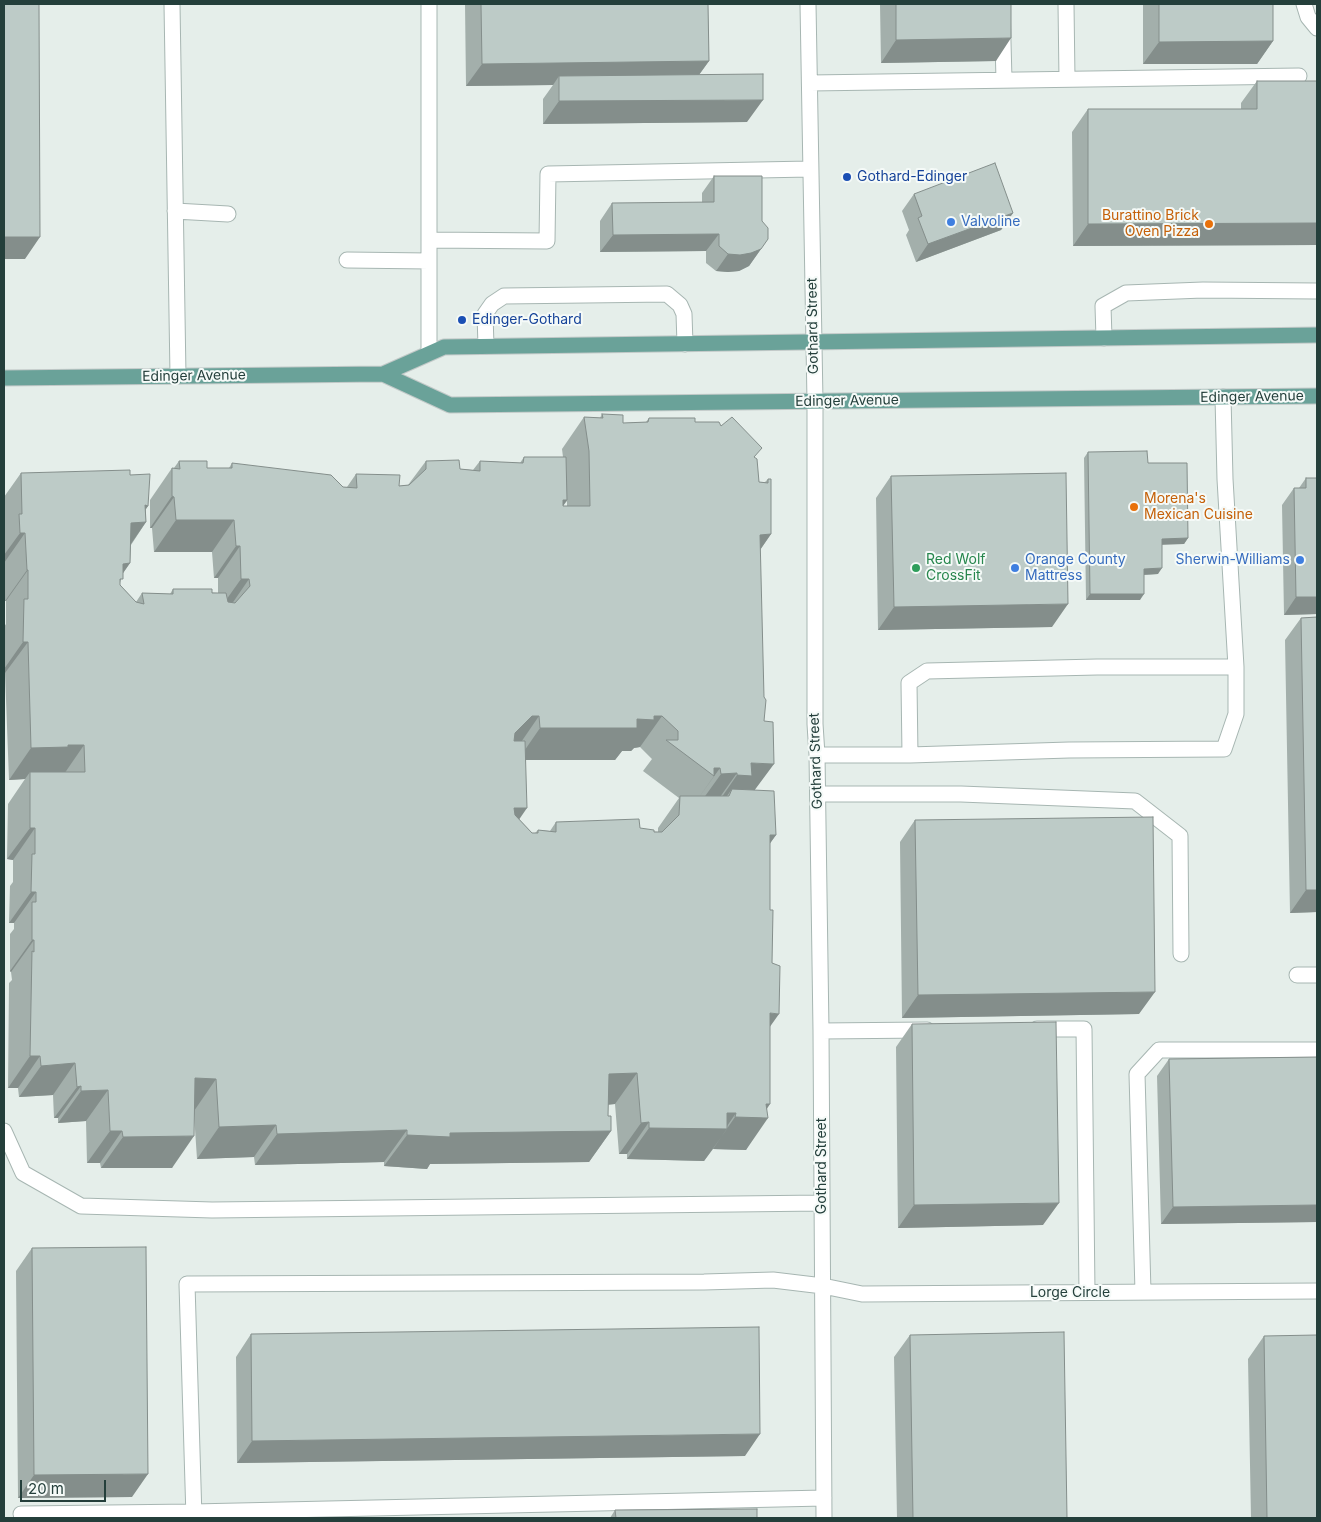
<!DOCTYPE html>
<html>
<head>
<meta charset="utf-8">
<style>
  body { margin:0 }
  #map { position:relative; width:1321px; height:1522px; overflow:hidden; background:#e5eeea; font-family:Inter,sans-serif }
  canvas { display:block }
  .frame { position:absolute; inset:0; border:5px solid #243f3b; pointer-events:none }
  .scale { position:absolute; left:20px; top:1480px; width:86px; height:22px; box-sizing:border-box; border:2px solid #243f3b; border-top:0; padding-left:6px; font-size:15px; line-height:18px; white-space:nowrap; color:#243f3b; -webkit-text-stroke:4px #f5faf8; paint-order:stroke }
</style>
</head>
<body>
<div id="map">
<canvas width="1321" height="1522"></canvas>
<div class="frame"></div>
<div class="scale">20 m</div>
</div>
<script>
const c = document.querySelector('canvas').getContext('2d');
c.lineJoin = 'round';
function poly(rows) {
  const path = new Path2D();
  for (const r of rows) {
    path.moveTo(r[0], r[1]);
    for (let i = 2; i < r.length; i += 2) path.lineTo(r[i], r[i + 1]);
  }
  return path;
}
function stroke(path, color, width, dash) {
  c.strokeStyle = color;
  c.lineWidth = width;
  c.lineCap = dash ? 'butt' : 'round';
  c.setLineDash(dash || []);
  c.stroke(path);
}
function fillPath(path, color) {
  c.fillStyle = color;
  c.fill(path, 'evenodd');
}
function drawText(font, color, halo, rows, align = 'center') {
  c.font = font + ' Inter,sans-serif';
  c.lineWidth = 4;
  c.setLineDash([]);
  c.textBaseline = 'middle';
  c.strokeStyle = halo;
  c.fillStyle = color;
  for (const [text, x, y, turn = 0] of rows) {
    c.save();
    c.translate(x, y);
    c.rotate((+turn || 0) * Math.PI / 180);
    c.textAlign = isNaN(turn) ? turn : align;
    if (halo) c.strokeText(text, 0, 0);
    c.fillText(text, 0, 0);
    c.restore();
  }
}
const minor = poly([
  [172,4,178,376],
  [808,4,815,401,815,724,817,755,821,1031,824,1518],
  [1002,4,1004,80],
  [1066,4,1067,79],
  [1304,4,1308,17,1317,28],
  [810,83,1299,76],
  [175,211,228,214],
  [429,240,547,241,548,174,810,169],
  [347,260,429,261],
  [1104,338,1103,306,1126,293,1203,290,1317,291],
  [486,346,485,314,492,304,504,296,667,294,680,305,684,314,685,344],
  [429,353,429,4],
  [817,755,910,755,1069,750,1224,749,1236,714,1236,667],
  [910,755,909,683,927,671,1097,667,1236,667,1225,479,1223,397],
  [818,794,961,794,1135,801,1180,836,1181,954],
  [1297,975,1317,975],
  [1037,1029,1084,1029,1087,1292],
  [821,1031,927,1030],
  [4,1131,23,1173,81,1206,212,1210,822,1203],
  [1143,1292,1137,1074,1159,1050,1317,1050],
  [21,1514,193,1512,824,1498],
  [194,1518,187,1284,704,1282,773,1280,823,1286,862,1294,1317,1291]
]);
const major = poly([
  [383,374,450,405,1317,396],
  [4,378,383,374,444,347,1317,335]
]);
stroke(minor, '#a7b6b2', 17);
stroke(major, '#c2c9c8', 17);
stroke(minor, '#fff', 15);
stroke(major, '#6aa299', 15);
fillPath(poly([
  [465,4,708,4,709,61,699,75,747,122,543,124,543,99,553,85,466,86],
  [880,4,1011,4,996,61,881,63],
  [1143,4,1273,4,1273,41,1257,64,1143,64],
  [1257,81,1317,81,1317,245,1073,246,1072,132,1088,109,1241,109,1241,103],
  [714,176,761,249,749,266,739,271,728,272,716,271,706,263,706,251,600,252,600,221,612,203,702,203,702,193],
  [914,194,1013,213,1001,230,916,262,906,235,909,230,902,211],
  [602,414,623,423,646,422,649,418,695,422,721,426,755,458,759,482,765,482,768,479,771,534,760,550,755,790,776,835,770,843,770,1027,767,1109,746,1150,713,1149,704,1161,627,1159,627,1154,619,1154,615,1104,608,1105,608,1116,611,1131,589,1162,430,1164,427,1169,384,1166,384,1162,255,1165,254,1157,197,1159,194,1114,172,1168,101,1168,100,1163,87,1163,86,1121,58,1123,58,1118,54,1118,53,1095,19,1097,18,1088,8,1088,9,983,12,980,11,972,10,971,10,934,14,929,14,923,9,923,10,886,13,882,13,860,7,859,8,804,25,779,9,780,5,673,4,673,4,627,6,624,6,601,5,601,4,580,4,497,21,473,130,475,148,506,146,509,146,522,131,545,130,563,123,573,120,583,120,585,136,602,142,593,170,594,173,589,218,593,218,578,214,578,212,552,154,552,152,528,150,528,150,500,172,468,174,468,179,461,207,468,229,468,232,463,343,487,347,487,356,474,399,486,408,485,426,461,460,469,473,470,480,461,520,463,524,457,563,457,562,449,584,417,600,418],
  [567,501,567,506,563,506],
  [640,747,652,759,643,771,679,798,658,828,658,832,556,822,550,831,538,830,535,833,532,833,519,819,525,760,615,760,622,751,631,751,634,748],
  [1088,452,1148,463,1188,538,1184,544,1162,544,1158,574,1144,575,1140,600,1086,600,1084,458],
  [891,476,1052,627,878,630,876,498],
  [1306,478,1317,478,1317,614,1284,615,1282,505,1294,488,1299,488],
  [1317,617,1317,912,1290,913,1285,640,1301,618],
  [915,820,1139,1014,902,1018,900,842],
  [912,1024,1043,1225,898,1228,896,1047],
  [1317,1057,1317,1222,1161,1224,1157,1076,1169,1059],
  [32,1248,132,1497,18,1498,16,1271],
  [251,1334,745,1456,237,1463,236,1357],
  [910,1335,1067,1518,897,1518,894,1357],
  [1264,1336,1317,1518,1251,1518,1248,1359],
  [615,1510,757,1518,610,1518]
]), '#a3afab');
fillPath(poly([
  [1011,38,996,61,881,63,896,40],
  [1273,41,1257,64,1143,64,1159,42],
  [709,61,693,83,559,76,553,85,466,86,482,64],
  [763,100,747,122,543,124,559,101],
  [1013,213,1001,230,916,262,928,244],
  [1317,223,1317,245,1073,246,1088,224],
  [719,234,706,251,600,252,613,235],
  [4,237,40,237,25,259,4,259],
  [761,249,749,266,739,271,728,272,716,271,728,254],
  [172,496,174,497,152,528,150,528],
  [563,500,567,500,545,532],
  [145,505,148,506,136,523,146,522,124,554,131,523],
  [176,520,234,520,212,552,154,552],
  [20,533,25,533,4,563,4,555],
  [771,534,749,566,760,535],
  [1188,538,1184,544,1158,545,1162,539],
  [236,546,240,546,218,578,214,578],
  [130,563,108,595,123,564],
  [1162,568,1158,574,1140,575,1144,569],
  [27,570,28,570,6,601,5,601],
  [241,579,249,579,227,611,219,610],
  [1090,594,1144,594,1140,600,1086,600],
  [1296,597,1317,597,1317,614,1284,615],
  [1068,604,1052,627,878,630,894,607],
  [23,642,28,642,5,673,4,673,4,669],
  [532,716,539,716,517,748,492,765,515,733],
  [654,716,662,716,640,747,634,748,631,751,622,751,615,760,518,760,540,728,637,719],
  [68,745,84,745,62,777,30,772,25,779,9,780,31,748],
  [751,763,774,764,751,795,729,796,732,789,719,807,715,807,737,775],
  [714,768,720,768,697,800,714,776],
  [737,773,715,804,698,806,721,774],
  [514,808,527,808,505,840],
  [30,828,35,828,13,860,7,859],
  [770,835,776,835,754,866],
  [1306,890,1317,890,1317,912,1290,913],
  [31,892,36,892,14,923,9,923],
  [32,940,34,940,11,972,10,971],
  [1155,992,1139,1014,902,1018,918,995],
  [770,1013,779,1014,757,1045],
  [30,1056,40,1056,18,1088,8,1088],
  [75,1063,53,1095,19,1097,41,1066],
  [637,1073,615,1104,586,1106,609,1074],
  [195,1078,216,1079,194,1111],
  [81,1086,58,1118,54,1118,77,1087],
  [108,1090,86,1121,58,1123,81,1091],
  [766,1104,770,1104,761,1118,768,1118,746,1150,713,1149,735,1117],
  [727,1113,736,1113,725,1129,727,1129,704,1161,627,1159,649,1128],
  [649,1122,627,1154,619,1154,641,1123],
  [276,1125,254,1157,197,1159,219,1127],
  [407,1130,384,1162,255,1165,277,1134],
  [110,1131,122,1131,100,1163,87,1163],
  [611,1131,589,1162,430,1164,427,1169,384,1166,407,1135,450,1133],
  [194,1136,172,1168,101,1168,123,1137],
  [1059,1203,1043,1225,898,1228,914,1205],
  [1317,1205,1317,1222,1161,1224,1173,1207],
  [760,1434,745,1456,237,1463,252,1441],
  [148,1474,132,1497,18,1498,34,1475]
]), '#848e8b');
const building = poly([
  [4,4,39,4,40,237,4,237,4,4],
  [481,4,708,4,709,61,482,64,481,4],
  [896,4,1011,4,1011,38,896,40,896,4],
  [1159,4,1273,4,1273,41,1159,42,1159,4],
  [763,74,763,100,559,101,559,76,763,74],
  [1257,81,1317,81,1317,223,1088,224,1088,109,1257,109,1257,81],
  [995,163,1013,213,928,244,918,218,922,216,914,194,995,163],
  [714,176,762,176,762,221,768,228,768,239,761,249,751,253,740,255,728,254,719,246,719,234,613,235,612,203,714,202,714,176],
  [602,414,623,415,623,423,648,422,649,418,695,418,695,422,719,422,721,426,732,417,762,448,754,457,757,459,759,482,768,483,768,479,771,479,771,534,760,535,764,697,766,700,764,721,773,722,774,764,751,763,752,776,737,775,737,773,721,774,720,768,714,768,714,776,666,740,678,740,678,731,662,716,654,716,654,720,637,719,637,728,540,728,539,716,532,716,515,733,514,741,525,741,527,808,514,808,515,815,532,833,538,833,538,830,556,832,556,822,639,819,640,828,654,830,654,832,662,832,679,815,680,796,729,796,732,789,774,791,776,835,770,835,770,910,773,910,772,963,780,966,779,1014,770,1013,770,1104,766,1104,768,1118,735,1117,736,1113,727,1113,727,1129,649,1128,649,1122,641,1123,637,1073,609,1074,608,1116,611,1116,611,1131,450,1133,450,1137,407,1135,407,1130,277,1134,276,1125,219,1127,216,1079,195,1078,194,1136,123,1137,122,1131,110,1131,108,1090,81,1091,81,1086,77,1087,75,1063,41,1066,40,1056,30,1056,32,951,34,952,34,940,32,940,32,902,36,902,36,892,31,892,32,854,35,854,35,828,30,828,30,772,85,772,84,745,68,745,68,747,31,748,28,642,23,642,24,599,28,599,28,570,27,570,25,533,20,533,19,514,22,514,21,473,130,470,130,475,150,474,148,506,145,505,146,522,131,523,130,563,123,564,123,579,120,579,120,585,136,602,144,604,142,593,173,594,173,589,212,589,212,593,226,593,228,602,235,603,250,586,249,579,241,579,240,546,236,546,234,520,176,520,174,497,172,496,172,468,180,469,179,461,207,461,207,468,232,468,232,463,331,475,343,487,357,488,356,474,400,475,399,486,409,485,426,469,426,461,459,460,460,469,480,471,480,461,523,463,524,457,566,457,567,500,563,500,563,506,590,506,589,451,584,417,603,418,602,414],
  [1147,451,1148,463,1187,463,1188,538,1162,539,1162,568,1144,569,1144,594,1090,594,1088,452,1147,451],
  [1066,473,1068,604,894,607,891,476,1066,473],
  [1306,478,1317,478,1317,597,1296,597,1294,488,1306,488,1306,478],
  [1317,617,1317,890,1306,890,1301,618,1317,617],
  [1153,817,1155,992,918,995,915,820,1153,817],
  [1056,1022,1059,1203,914,1205,912,1024,1056,1022],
  [1317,1057,1317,1205,1173,1207,1169,1059,1317,1057],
  [146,1247,148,1474,34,1475,32,1248,146,1247],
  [759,1327,760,1434,252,1441,251,1334,759,1327],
  [1064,1332,1067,1518,913,1518,910,1335,1064,1332],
  [1317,1335,1317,1518,1267,1518,1264,1336,1317,1335],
  [757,1509,757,1518,616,1518,615,1510,757,1509]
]);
fillPath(building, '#bdcbc7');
stroke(building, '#848e8b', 1);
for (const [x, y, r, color] of [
  [847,177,5,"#1a4fb4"],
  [951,222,5,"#3f7fe0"],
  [1209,224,5,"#e8710a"],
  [462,320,5,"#1a4fb4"],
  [1134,507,5,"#e8710a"],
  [1300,560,5,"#3f7fe0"],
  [916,568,5,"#2e9e5b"],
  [1015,568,5,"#3f7fe0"]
]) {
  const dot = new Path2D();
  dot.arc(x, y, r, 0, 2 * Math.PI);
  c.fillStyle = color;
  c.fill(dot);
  stroke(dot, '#f5faf8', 2);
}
drawText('14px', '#164399', '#f5faf8', [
  ["Gothard-Edinger",857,177],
  ["Edinger-Gothard",472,320]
], 'left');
drawText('14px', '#c56008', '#f5faf8', [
  ["Burattino Brick",1199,216],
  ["Oven Pizza",1199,232],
  ["Morena's",1144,499,"left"],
  ["Mexican Cuisine",1144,515,"left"]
], 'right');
drawText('14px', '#366cbe', '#f5faf8', [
  ["Valvoline",961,222],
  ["Orange County",1025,560],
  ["Mattress",1025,576],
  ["Sherwin-Williams",1290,560,"right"]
], 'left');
drawText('14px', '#243f3b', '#f5faf8', [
  ["Gothard Street",813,326,-91],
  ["Edinger Avenue",194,376,-1],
  ["Edinger Avenue",1252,397,-1],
  ["Edinger Avenue",847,401,-1],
  ["Gothard Street",816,761,-92],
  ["Gothard Street",822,1166,-90],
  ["Lorge Circle",1070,1293]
]);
drawText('14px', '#27864d', '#f5faf8', [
  ["Red Wolf",926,560],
  ["CrossFit",926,576]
], 'left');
</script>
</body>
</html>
